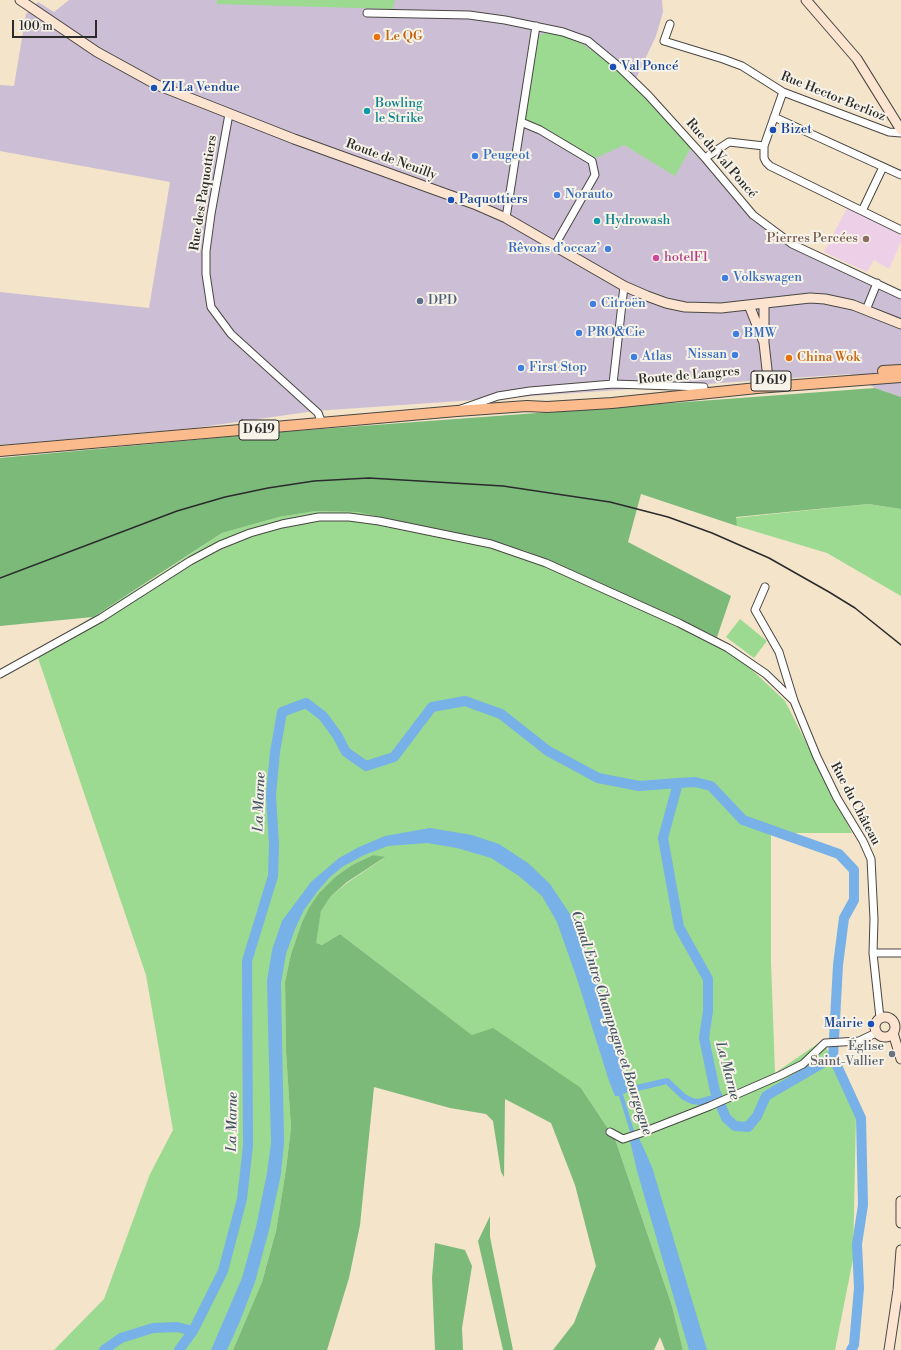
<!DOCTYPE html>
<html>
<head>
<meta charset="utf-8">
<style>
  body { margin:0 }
  #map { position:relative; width:901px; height:1350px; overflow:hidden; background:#f3e4ca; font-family:"Libre Bodoni",serif }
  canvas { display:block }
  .scale { position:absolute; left:12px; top:20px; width:85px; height:18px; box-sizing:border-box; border:2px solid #2b2b2b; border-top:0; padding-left:5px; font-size:12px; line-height:14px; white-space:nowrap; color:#2b2b2b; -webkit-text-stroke:3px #f7f3e8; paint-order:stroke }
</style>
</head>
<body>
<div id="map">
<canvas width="901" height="1350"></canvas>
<div class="scale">100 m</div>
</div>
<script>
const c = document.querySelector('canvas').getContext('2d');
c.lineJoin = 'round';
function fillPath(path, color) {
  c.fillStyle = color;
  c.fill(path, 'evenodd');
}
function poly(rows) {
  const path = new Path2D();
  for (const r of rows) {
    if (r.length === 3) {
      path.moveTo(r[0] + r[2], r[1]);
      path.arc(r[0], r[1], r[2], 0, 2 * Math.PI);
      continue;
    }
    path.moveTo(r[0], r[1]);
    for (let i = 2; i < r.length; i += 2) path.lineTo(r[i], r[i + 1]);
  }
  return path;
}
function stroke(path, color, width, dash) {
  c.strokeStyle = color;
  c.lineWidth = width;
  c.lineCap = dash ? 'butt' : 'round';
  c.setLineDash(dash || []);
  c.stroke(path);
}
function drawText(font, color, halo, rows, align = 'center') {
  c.font = font + ' "Libre Bodoni",serif';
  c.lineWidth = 4;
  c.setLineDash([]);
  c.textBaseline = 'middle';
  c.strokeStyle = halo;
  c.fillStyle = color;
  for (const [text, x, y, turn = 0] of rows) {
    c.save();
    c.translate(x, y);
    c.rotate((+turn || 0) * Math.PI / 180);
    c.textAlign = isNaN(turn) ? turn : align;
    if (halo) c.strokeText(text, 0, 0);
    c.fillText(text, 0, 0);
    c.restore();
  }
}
fillPath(poly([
  [847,208,901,235,901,242,889,269,874,260,867,272,824,252]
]), '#edd0e8');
fillPath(poly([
  [69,0,662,0,663,12,656,36,633,85,606,60,624,145,675,175,692,146,759,215,798,242,901,292,901,397,875,388,850,374,315,411,194,428,0,445,0,292,149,308,170,182,0,151,0,85,14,86,26,14,38,2,54,12]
]), '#ccbed4');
fillPath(poly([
  [217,0,395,0,393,9,217,4],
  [547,31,576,40,606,60,633,85,692,146,675,176,624,145,596,158,523,118,537,38],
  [868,504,901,509,901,596,827,553,737,526,735,518],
  [315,511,357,512,451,532,526,551,717,637,785,701,852,833,771,833,771,962,775,1073,823,1040,856,1114,853,1259,835,1350,683,1350,672,1306,615,1139,581,1088,472,1035,340,934,322,945,315,943,321,911,331,896,347,883,384,858,373,855,352,865,335,877,319,893,302,922,291,954,285,982,286,1052,291,1128,286,1169,276,1231,262,1282,233,1350,54,1350,104,1299,150,1174,173,1130,146,975,36,652,156,577,222,533,279,517],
  [740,619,767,641,754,658,726,637]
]), '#9bda90');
fillPath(poly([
  [875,388,901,397,901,509,868,504,736,517,737,526,641,494,628,542,731,596,717,637,526,551,451,532,357,512,316,511,279,517,222,533,93,617,0,626,0,458,280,432],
  [373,855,385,857,347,882,331,896,321,911,316,943,322,945,340,934,472,1035,493,1028,581,1088,615,1139,672,1306,683,1350,665,1350,660,1337,654,1350,553,1350,574,1323,596,1266,575,1185,551,1123,505,1099,504,1177,501,1172,493,1121,486,1114,450,1108,374,1087,360,1225,349,1278,327,1350,233,1350,262,1282,276,1231,286,1169,291,1128,286,1052,285,982,291,954,302,922,309,908,319,893,335,877,352,865],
  [490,1216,490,1237,513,1350,503,1350,478,1241],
  [435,1243,465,1250,472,1266,462,1328,463,1350,435,1350,432,1278]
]), '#7cba7a');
fillPath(poly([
  [430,828,472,835,499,844,528,863,550,884,572,917,603,996,628,1092,623,1094,636,1138,639,1138,652,1167,707,1350,689,1350,637,1171,630,1141,632,1138,619,1096,615,1096,609,1081,577,979,557,922,542,896,519,876,491,858,457,848,427,843,388,846,364,855,342,867,329,878,317,892,304,910,295,929,286,954,281,983,284,1143,281,1174,269,1230,255,1282,240,1321,227,1350,211,1350,242,1278,256,1227,267,1173,271,1143,267,981,272,950,282,921,311,882,339,858,359,847,385,836]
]), '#77b1e7');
stroke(poly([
  [637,1088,667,1081,684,1097,692,1101,699,1102,717,1097]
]), '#77b1e7', 6);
stroke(poly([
  [678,783,695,782,711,786,743,820,839,854,854,870,854,900,844,918,838,965,833,1057],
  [104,1350,121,1338,153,1328,177,1327,193,1331],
  [179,1350,193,1331,223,1271,242,1199,248,1146,247,961,273,876,274,845,271,795,275,752,282,712,306,703,323,716,337,735,346,752,366,766,394,757,432,707,465,701,501,714,548,751,598,778,639,786,678,783,663,838,679,927,708,979,708,1011,704,1038,715,1091,726,1118,735,1126,748,1127,757,1116,766,1096,833,1057,861,1118,863,1205,857,1244,859,1288,854,1345,851,1350]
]), '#77b1e7', 10);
const street = poly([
  [367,13,469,15,505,20,563,32,588,41,617,65,648,95,705,158,753,215,792,244,901,295],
  [670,24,664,41,723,59,742,66,783,92,889,132,901,133],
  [783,92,764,146,764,158,766,162,770,166,901,230],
  [229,114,211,214,206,251,206,274,211,307,231,334,318,413,322,423],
  [774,117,901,175],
  [521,122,540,130,592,161,595,175,555,245],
  [705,158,729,142,764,146],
  [862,211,883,167],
  [506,218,536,26],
  [866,310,877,283],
  [613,384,624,286],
  [461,409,498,396,530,391,613,384,704,387],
  [765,587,755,610,779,652,794,701,817,757,837,798,863,841,871,859,874,919,873,953,880,1018],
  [0,674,101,618,190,561,220,545,250,533,282,524,319,517,349,517,379,521,491,544,546,563,679,623,728,648,766,674,794,701],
  [873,953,901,953],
  [610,1132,623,1139,641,1133,710,1106,781,1075,803,1064,825,1043,859,1041,876,1033]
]);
const secondary = poly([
  [20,0,97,52,157,85,294,139,474,204,506,218,624,286,647,296,666,303,685,307,721,308,810,298,825,299,853,305,901,324],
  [806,0,857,59,901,130],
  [764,304,764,343,769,387],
  [749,305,763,340],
  [885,1027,10],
  [893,1033,901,1059],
  [901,1201,901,1223],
  [889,1350,898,1290,901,1250]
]);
const primary = poly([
  [883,371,901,370],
  [0,451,457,411,527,406,547,407,612,403,757,388,901,377]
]);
stroke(street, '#494743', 9);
stroke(secondary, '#494743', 11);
stroke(primary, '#494743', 12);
stroke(street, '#fff', 7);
stroke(secondary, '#fde4d1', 9);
stroke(primary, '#fbbb8c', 10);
stroke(poly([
  [0,578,177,511,225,497,268,488,314,481,369,478,503,486,610,502,668,517,712,533,769,558,829,592,855,608,901,645]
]), '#2b2b2b', 1.5);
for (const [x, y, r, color] of [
  [377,37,4,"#e8710a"],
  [613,67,4,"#1a4fb4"],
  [154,88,4,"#1a4fb4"],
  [367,111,4,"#0f9aa8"],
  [773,130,4,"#1a4fb4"],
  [475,156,4,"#3f7fe0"],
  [557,195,4,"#3f7fe0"],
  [451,200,4,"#1a4fb4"],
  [597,221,4,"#0f9aa8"],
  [866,239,4,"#8d6e63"],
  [608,249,4,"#3f7fe0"],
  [656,258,4,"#d1479c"],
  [725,278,4,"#3f7fe0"],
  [420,301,4,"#5c6f8a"],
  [593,304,4,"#3f7fe0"],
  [579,333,4,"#3f7fe0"],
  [736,334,4,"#3f7fe0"],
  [735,355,4,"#3f7fe0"],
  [634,357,4,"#3f7fe0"],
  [789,358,4,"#e8710a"],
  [521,368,4,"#3f7fe0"],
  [871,1024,4,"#1a4fb4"],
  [892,1054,4,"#6b7280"]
]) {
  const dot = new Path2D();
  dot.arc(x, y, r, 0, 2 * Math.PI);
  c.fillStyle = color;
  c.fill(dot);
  stroke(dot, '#f7f3e8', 1.5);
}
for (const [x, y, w] of [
  [771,381,40],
  [259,430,40]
]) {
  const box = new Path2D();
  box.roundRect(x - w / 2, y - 10, w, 20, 3);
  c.fillStyle = '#f7f3e8';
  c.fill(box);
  stroke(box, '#2b2b2b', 1);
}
drawText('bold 12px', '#2b2b2b', null, [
  ["D 619",771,381],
  ["D 619",259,430]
]);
drawText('13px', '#c56008', '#f7f3e8', [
  ["Le QG",385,37],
  ["China Wok",797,358]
], 'left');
drawText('13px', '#164399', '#f7f3e8', [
  ["Val Poncé",621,67],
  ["ZI La Vendue",162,88],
  ["Bizet",781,130],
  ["Paquottiers",459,200],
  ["Mairie",863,1024,"right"]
], 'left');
drawText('13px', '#2b2b2b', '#f7f3e8', [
  ["Rue Hector Berlioz",833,97,22],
  ["Rue du Val Poncé",721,159,49],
  ["Route de Neuilly",391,160,20],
  ["Rue des Paquottiers",204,193,-81],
  ["Route de Langres",689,376,-5],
  ["Rue du Château",855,804,62]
]);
drawText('13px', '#0d838f', '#f7f3e8', [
  ["Bowling",375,104],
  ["le Strike",375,119],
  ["Hydrowash",605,221]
], 'left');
drawText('13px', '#366cbe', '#f7f3e8', [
  ["Peugeot",483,156],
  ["Norauto",565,195],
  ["Rêvons d’occaz’",600,249,"right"],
  ["Volkswagen",733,278],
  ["Citroën",601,304],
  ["PRO&Cie",587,333],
  ["BMW",744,334],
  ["Nissan",727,355,"right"],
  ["Atlas",642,357],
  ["First Stop",529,368]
], 'left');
drawText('13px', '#785e54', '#f7f3e8', [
  ["Pierres Percées",858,239]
], 'right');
drawText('13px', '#b23c85', '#f7f3e8', [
  ["hotelF1",664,258]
], 'left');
drawText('13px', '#4e5e75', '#f7f3e8', [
  ["DPD",428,301]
], 'left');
drawText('13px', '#5b616d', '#f7f3e8', [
  ["Église",884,1047],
  ["Saint-Vallier",884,1062]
], 'right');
drawText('italic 14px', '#425363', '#f7f3e8', [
  ["La Marne",260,802,-88],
  ["Canal Entre Champagne et Bourgogne",611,1023,72],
  ["La Marne",727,1071,75],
  ["La Marne",233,1122,-89]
]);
</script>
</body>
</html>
